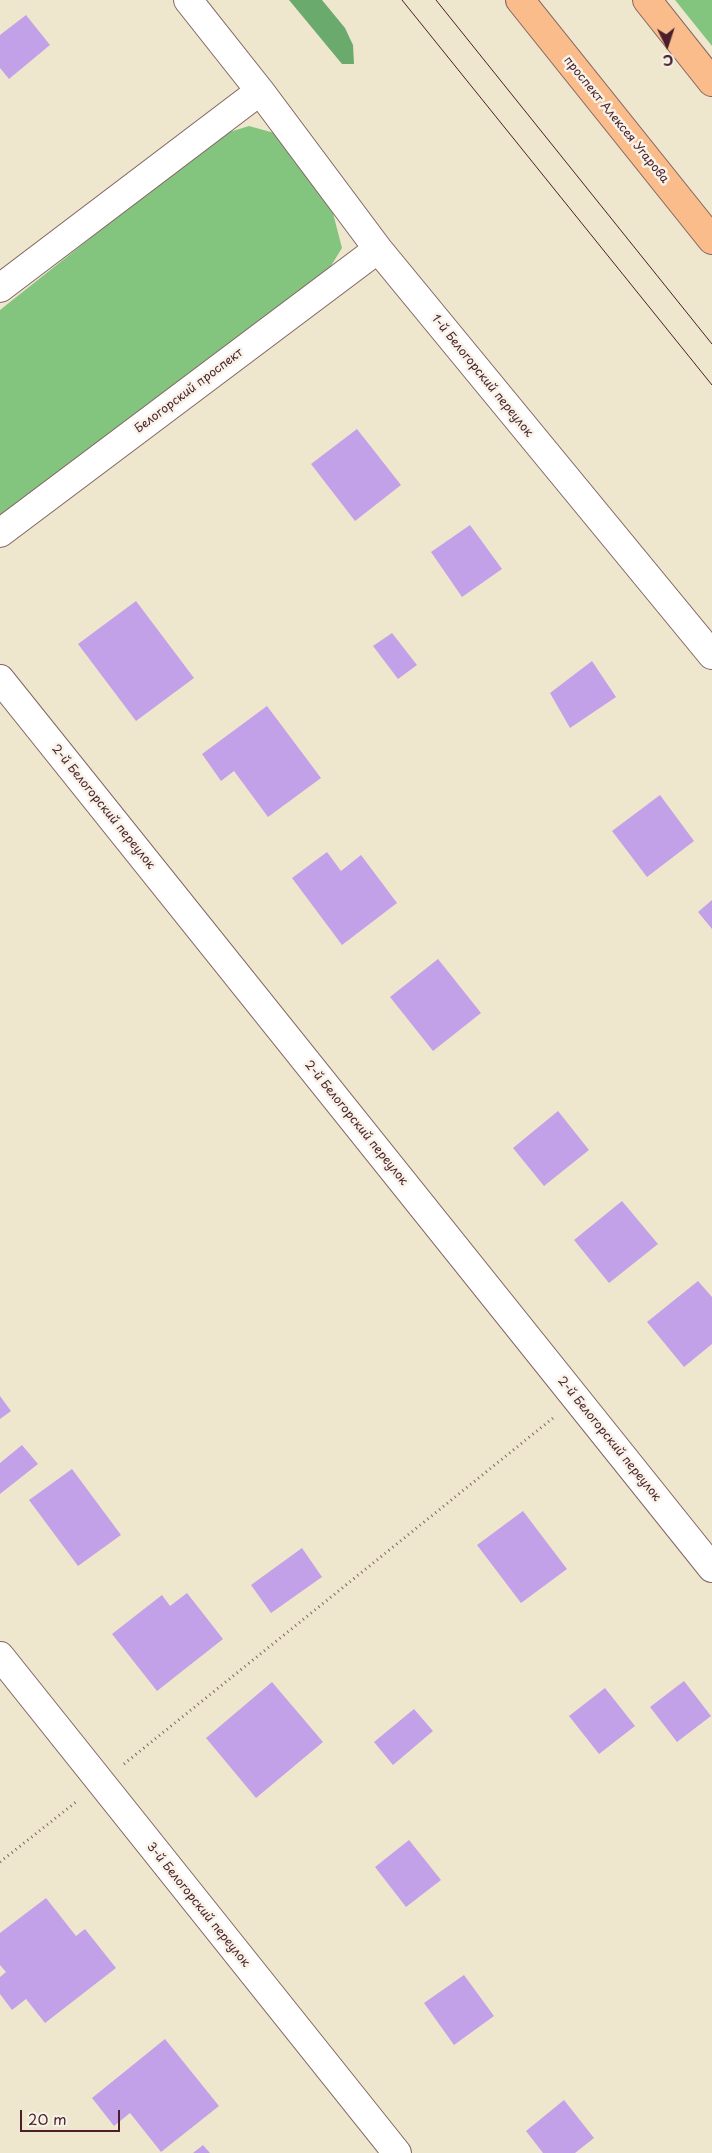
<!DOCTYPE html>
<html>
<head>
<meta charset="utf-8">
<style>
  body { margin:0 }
  #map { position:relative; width:712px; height:2153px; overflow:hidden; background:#eee7cd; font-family:"Playpen Sans",sans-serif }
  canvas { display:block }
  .north { position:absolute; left:642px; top:20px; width:50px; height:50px; -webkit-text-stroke:4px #f7f3e8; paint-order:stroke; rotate:176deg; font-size:14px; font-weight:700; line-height:20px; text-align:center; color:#4a1f2b }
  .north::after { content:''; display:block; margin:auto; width:18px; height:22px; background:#4a1f2b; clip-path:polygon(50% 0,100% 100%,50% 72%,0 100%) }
  .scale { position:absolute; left:20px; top:2110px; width:100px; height:22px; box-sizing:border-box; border:2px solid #4a1f2b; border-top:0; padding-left:6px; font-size:15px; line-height:18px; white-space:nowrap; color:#4a1f2b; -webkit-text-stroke:4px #f7f3e8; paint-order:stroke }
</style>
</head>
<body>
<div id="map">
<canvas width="712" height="2153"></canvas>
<div class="north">С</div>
<div class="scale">20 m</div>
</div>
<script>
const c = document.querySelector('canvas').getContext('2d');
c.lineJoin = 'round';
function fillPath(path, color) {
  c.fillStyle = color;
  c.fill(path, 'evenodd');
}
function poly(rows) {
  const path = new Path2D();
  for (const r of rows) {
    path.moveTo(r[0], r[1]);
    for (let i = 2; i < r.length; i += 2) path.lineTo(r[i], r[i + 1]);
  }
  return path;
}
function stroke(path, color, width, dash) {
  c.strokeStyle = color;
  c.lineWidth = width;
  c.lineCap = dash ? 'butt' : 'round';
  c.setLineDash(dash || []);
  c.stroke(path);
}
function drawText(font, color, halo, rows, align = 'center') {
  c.font = font + ' "Playpen Sans",sans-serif';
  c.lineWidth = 5;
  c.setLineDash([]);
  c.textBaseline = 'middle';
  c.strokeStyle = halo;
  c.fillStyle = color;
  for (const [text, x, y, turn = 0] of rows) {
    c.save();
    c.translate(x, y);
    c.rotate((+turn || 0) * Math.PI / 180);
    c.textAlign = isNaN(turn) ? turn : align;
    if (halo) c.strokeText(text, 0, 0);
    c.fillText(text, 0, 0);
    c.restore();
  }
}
fillPath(poly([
  [675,0,712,0,712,46],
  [249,126,278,134,333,213,342,248,326,274,0,516,0,310,220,135]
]), '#83c57e');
fillPath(poly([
  [289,0,322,0,345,28,353,45,354,64,342,64]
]), '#6aaa6d');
fillPath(poly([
  [26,15,50,45,9,79,0,68,0,35],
  [357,429,401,485,355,521,311,464],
  [470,525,502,569,462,597,431,552],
  [136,601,194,678,136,721,78,644],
  [392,633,417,665,398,679,373,646],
  [592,661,616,697,570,728,550,693],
  [267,706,321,778,268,817,234,771,221,781,202,754],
  [660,795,694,841,647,877,612,831],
  [327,852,341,871,361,855,397,903,342,945,292,878],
  [712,900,712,929,698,912],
  [438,959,481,1013,433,1051,390,997],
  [558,1111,589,1150,544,1186,513,1148],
  [622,1201,658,1244,609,1283,574,1240],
  [698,1281,712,1297,712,1344,684,1367,647,1322],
  [0,1396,11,1411,0,1419],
  [22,1445,38,1464,0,1494,0,1463],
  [72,1469,121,1535,78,1566,29,1500],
  [523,1511,567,1569,521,1603,477,1545],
  [302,1548,322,1577,271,1613,251,1585],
  [187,1593,223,1639,157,1691,112,1634,162,1595,170,1606],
  [684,1681,711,1716,677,1742,650,1707],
  [272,1682,323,1742,256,1798,206,1738],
  [605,1688,635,1726,599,1754,569,1716],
  [414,1709,433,1731,393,1765,374,1742],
  [409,1840,441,1880,406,1907,375,1867],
  [46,1898,76,1936,85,1929,116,1968,45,2023,26,1999,12,2010,0,1994,0,1977,6,1972,0,1965,0,1933],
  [464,1975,494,2016,454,2045,424,2003],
  [165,2039,219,2106,161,2152,130,2113,114,2126,92,2098],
  [564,2100,594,2138,575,2153,543,2153,526,2131],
  [203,2145,210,2153,193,2153]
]), '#c3a1e8');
const minor = poly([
  [188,0,260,91,378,249,712,655],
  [0,288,260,91],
  [0,533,378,249],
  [0,679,712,1568],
  [0,1656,397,2153]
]);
const primary = poly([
  [520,0,712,240],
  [647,0,712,82]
]);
stroke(minor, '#836564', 30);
stroke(primary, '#836564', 30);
stroke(poly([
  [124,1764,553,1418],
  [0,1862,76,1802]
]), '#836564', 3, [1, 4]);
stroke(minor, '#fff', 28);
stroke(primary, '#fabc8b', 28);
stroke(poly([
  [402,0,712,385],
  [436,0,712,344]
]), '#4a1f2b', 1);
drawText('12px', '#4a1f2b', '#f7f3e8', [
  ["проспект Алексея Угарова",616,120,51],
  ["1-й Белогорский переулок",482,376,51],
  ["Белогорский проспект",189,391,-37],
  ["2-й Белогорский переулок",103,807,51],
  ["2-й Белогорский переулок",356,1123,51],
  ["2-й Белогорский переулок",609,1439,51],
  ["3-й Белогорский переулок",198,1905,51]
]);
</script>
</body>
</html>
